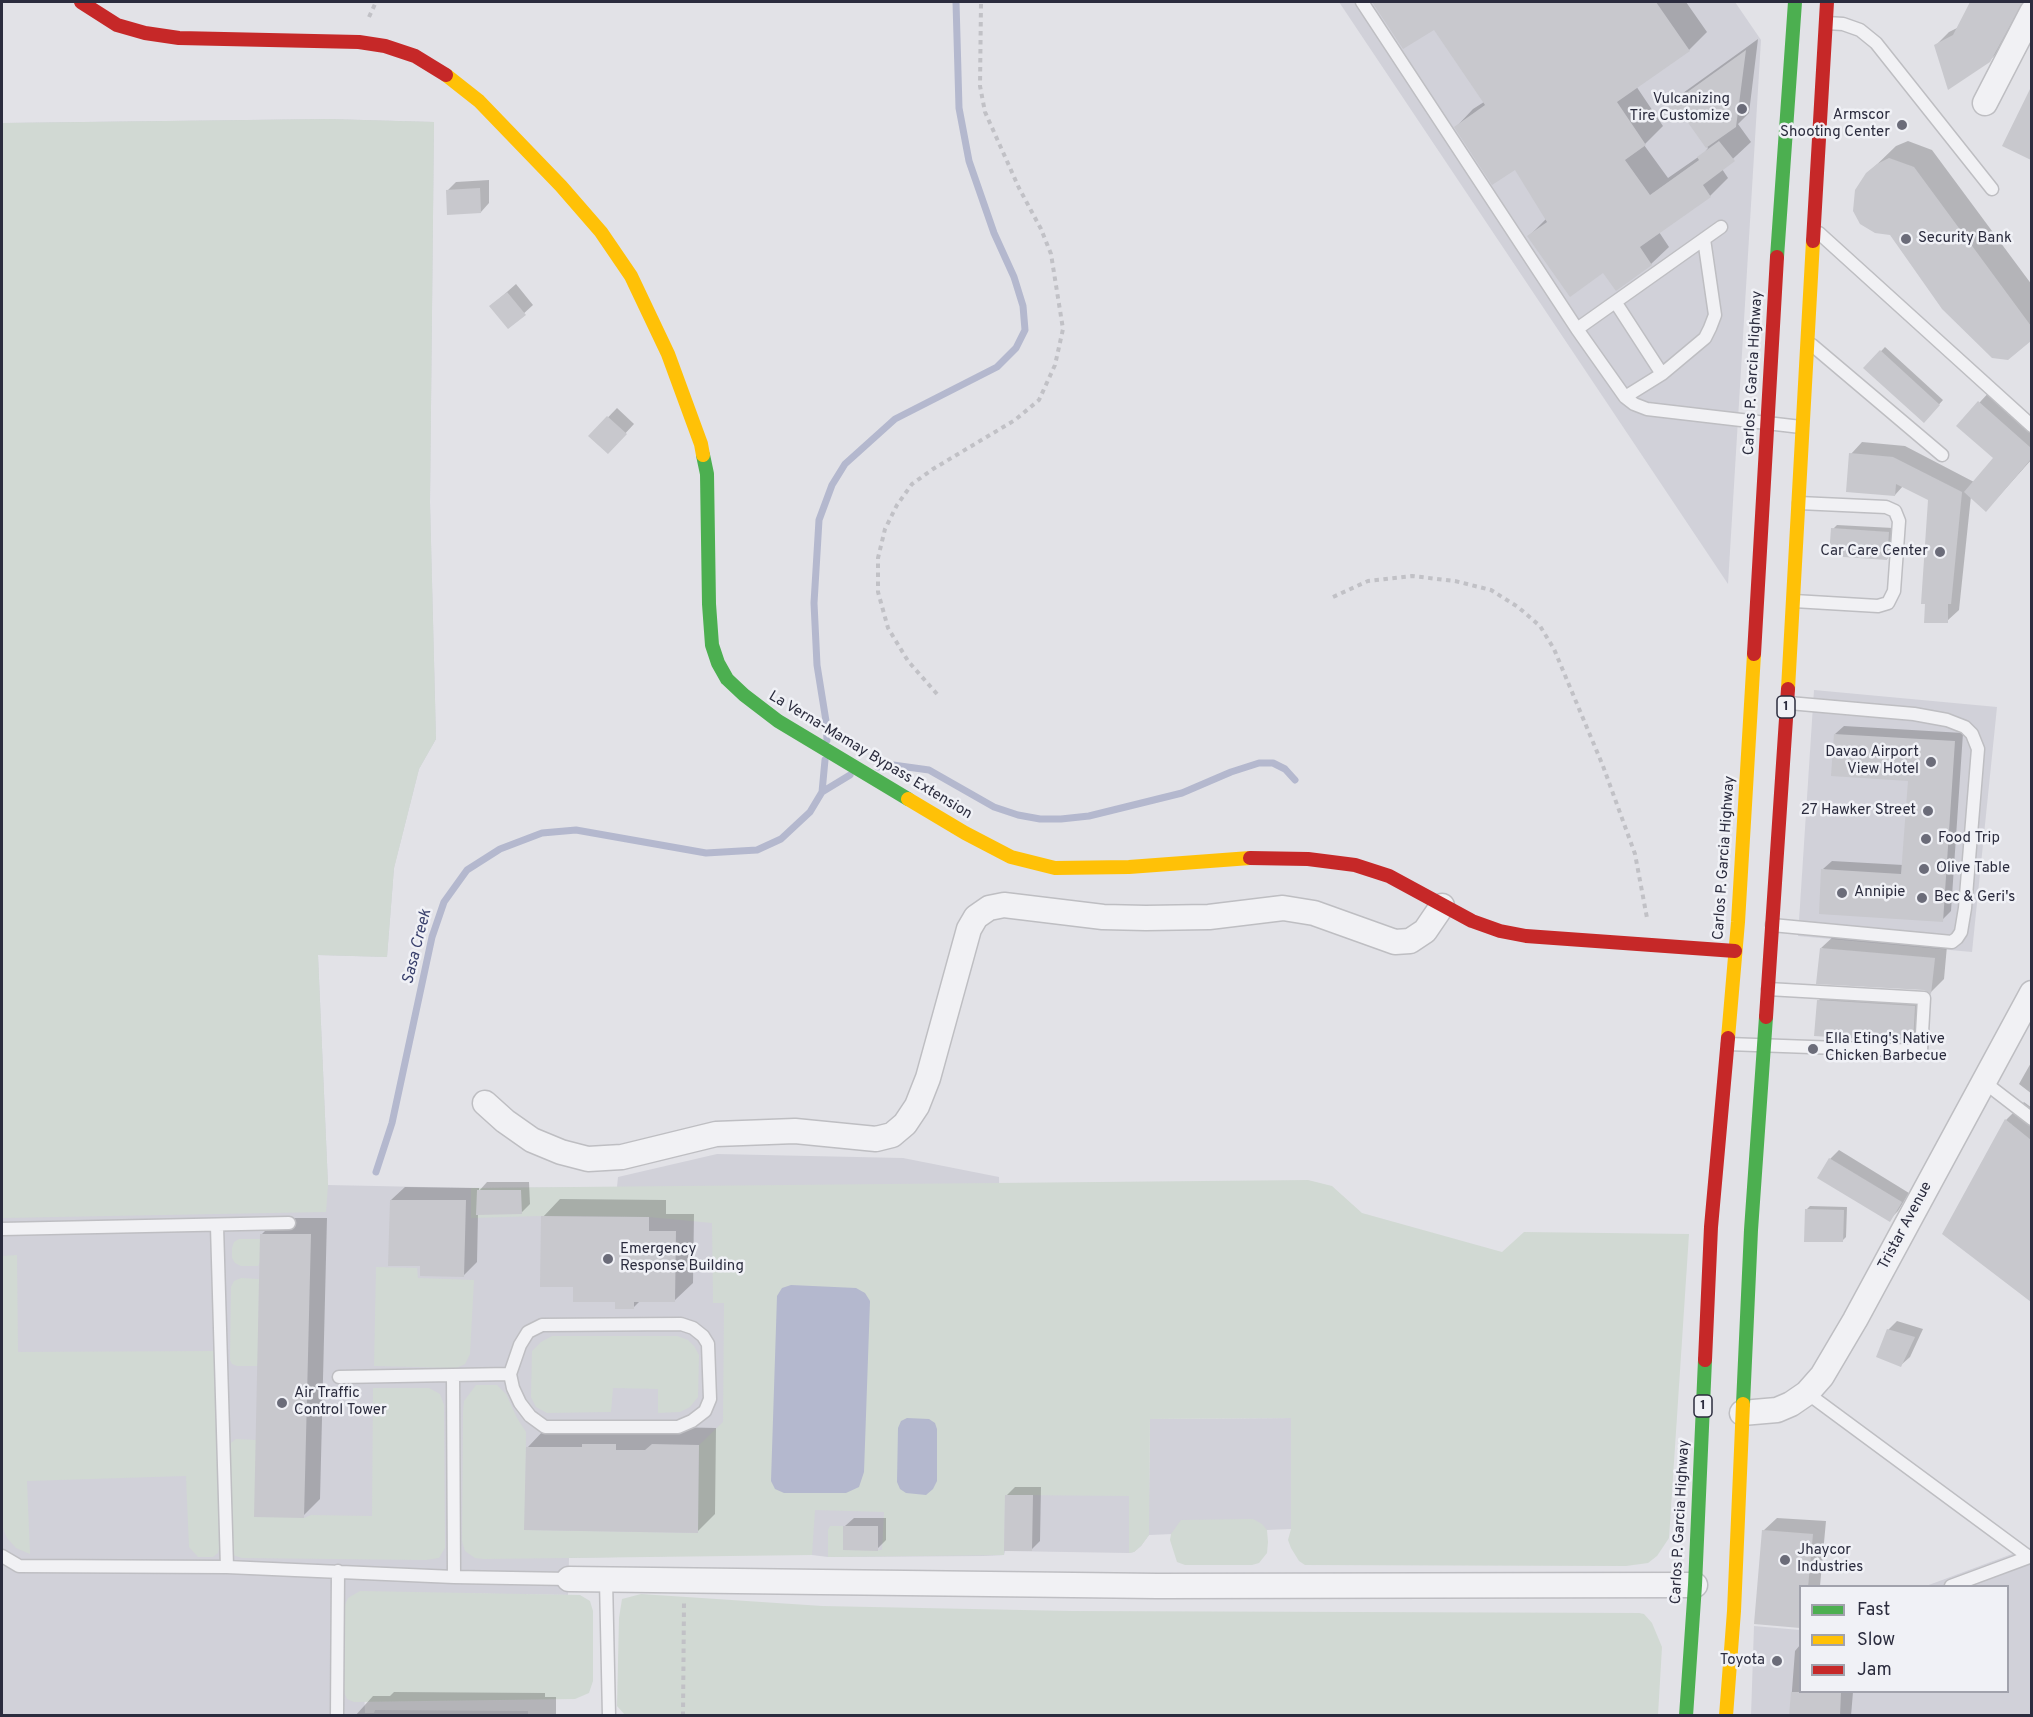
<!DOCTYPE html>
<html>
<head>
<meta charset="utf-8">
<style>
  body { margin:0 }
  #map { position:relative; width:2033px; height:1717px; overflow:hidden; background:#e2e2e7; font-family:Overpass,sans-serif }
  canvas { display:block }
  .frame { position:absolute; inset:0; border:3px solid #2b2c3e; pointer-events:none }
  .legend { position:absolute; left:1799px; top:1585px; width:210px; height:108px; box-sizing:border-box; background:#f0f1f6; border:2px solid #a1a2ac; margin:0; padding:8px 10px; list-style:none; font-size:18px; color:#2b2c3e }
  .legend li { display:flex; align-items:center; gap:12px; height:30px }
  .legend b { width:30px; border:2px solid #a1a2ac }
</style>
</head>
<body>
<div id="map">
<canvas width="2033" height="1717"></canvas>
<div class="frame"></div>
<ul class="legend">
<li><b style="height:8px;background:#4caf50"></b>Fast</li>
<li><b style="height:8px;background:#ffc107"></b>Slow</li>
<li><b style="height:8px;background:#c62828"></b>Jam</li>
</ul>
</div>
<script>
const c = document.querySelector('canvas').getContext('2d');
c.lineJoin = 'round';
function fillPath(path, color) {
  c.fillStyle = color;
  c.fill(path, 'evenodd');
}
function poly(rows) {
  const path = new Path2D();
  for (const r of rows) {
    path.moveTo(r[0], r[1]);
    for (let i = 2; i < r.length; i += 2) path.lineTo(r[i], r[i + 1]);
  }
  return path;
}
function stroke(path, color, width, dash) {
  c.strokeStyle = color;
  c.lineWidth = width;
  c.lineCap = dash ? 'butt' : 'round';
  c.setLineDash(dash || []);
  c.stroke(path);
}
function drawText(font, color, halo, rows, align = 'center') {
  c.font = font + ' Overpass,sans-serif';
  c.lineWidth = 5;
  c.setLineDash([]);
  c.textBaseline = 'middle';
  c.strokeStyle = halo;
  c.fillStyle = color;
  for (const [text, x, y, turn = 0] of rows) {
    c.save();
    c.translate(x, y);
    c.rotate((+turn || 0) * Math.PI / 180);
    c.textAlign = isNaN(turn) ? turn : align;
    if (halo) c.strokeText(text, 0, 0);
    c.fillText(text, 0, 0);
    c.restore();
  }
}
fillPath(poly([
  [1339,2,1735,2,1761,40,1728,584],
  [328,119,434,122,430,502,436,739,419,769,394,868,387,957,318,955,328,1185,471,1188,617,1187,618,1177,717,1154,903,1158,999,1177,1005,1494,1149,1494,1150,1419,1291,1418,1291,1529,1149,1535,1141,1546,1134,1552,1129,1553,1005,1551,1004,1555,984,1556,828,1557,812,1555,723,1555,569,1558,568,1595,360,1592,365,1713,374,1713,375,1710,528,1711,528,1714,539,1715,2,1716,2,123],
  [1814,690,1997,707,1972,952,1798,936],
  [2031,1547,2031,1715,1751,1716,1754,1626,1800,1630,1800,1692,2008,1692,2008,1586,1926,1586]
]), '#d1d1d9');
fillPath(poly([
  [328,119,434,122,430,502,436,739,419,769,394,868,387,957,318,955,328,1185,326,1212,2,1218,2,123],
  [1308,1180,1332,1186,1362,1213,1502,1252,1524,1232,1689,1234,1669,1538,1657,1556,1648,1563,1626,1566,1305,1565,1299,1561,1291,1548,1288,1540,1291,1529,1291,1418,1150,1419,1149,1535,1141,1546,1134,1552,1129,1553,1129,1496,1005,1495,1004,1555,828,1557,828,1530,830,1526,843,1526,843,1550,882,1550,884,1512,815,1510,812,1555,484,1559,475,1558,465,1551,462,1541,463,1411,464,1401,476,1385,497,1385,506,1394,517,1418,526,1432,525,1530,697,1533,699,1445,723,1422,724,1303,713,1303,712,1223,649,1217,541,1216,471,1218,471,1188],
  [239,1239,260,1239,260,1262,258,1266,241,1266,235,1263,232,1258,232,1248,234,1242],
  [17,1255,18,1352,215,1351,219,1548,218,1553,213,1557,198,1557,189,1547,186,1476,27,1481,30,1554,16,1548,7,1538,2,1526,2,1256],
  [376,1267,417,1268,418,1278,474,1280,470,1354,465,1364,456,1368,374,1366],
  [241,1278,259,1279,258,1366,237,1366,232,1364,230,1360,231,1287,234,1281],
  [552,1336,677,1336,688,1340,694,1346,699,1355,698,1397,690,1407,680,1412,658,1413,658,1389,613,1388,611,1412,547,1413,536,1407,531,1397,532,1351,541,1342],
  [373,1388,429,1388,440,1394,444,1405,445,1548,439,1558,426,1560,242,1558,230,1554,228,1445,236,1439,256,1440,304,1518,311,1515,372,1516],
  [1253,1519,1262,1524,1267,1530,1268,1542,1267,1553,1259,1563,1252,1565,1185,1565,1177,1562,1170,1540,1171,1534,1181,1520],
  [360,1591,580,1595,590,1601,593,1611,593,1681,589,1693,575,1699,354,1702,347,1699,343,1690,343,1610,348,1598],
  [641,1594,822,1606,1072,1611,1639,1613,1644,1614,1652,1623,1662,1647,1658,1715,625,1715,617,1706,619,1618,622,1599]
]), '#d1d9d3');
fillPath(poly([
  [791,1285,856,1288,865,1293,870,1301,864,1472,859,1487,846,1493,784,1493,775,1489,771,1481,777,1296,782,1288],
  [907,1418,929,1419,935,1423,937,1429,937,1481,933,1489,926,1495,906,1493,900,1489,897,1482,898,1428,901,1421]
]), '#b4b8ce');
fillPath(poly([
  [1373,2,1686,2,1707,32,1689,50,1636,86,1663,126,1644,145,1668,178,1704,153,1708,148,1685,115,1670,106,1683,93,1758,39,1749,113,1738,124,1751,142,1722,169,1728,178,1710,196,1659,232,1669,247,1651,264,1603,271,1529,236,1546,219,1515,168,1456,127,1473,109,1484,102,1435,28,1403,47],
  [1972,2,2027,2,2003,47,1989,61,1936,45,1949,32,1959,27],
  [2032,90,2032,157,2031,158,2004,145],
  [1908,141,1932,150,2032,285,2032,339,2007,358,1867,174,1896,146],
  [489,180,489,203,481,212,448,190,456,182],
  [516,284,533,305,509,327,491,306],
  [1885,347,1943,400,1924,421,1865,368],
  [1992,389,2032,423,2032,459,1999,496,1971,496,1959,610,1947,621,1929,499,1903,486,1895,495,1851,454,1862,442,1905,446,1974,482,1995,458,1958,426],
  [617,408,634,424,608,452,590,436],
  [1837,525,1893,528,1891,555,1887,559,1833,529],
  [1844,726,1963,733,1951,911,1942,920,1823,869,1832,861,1903,865,1909,779,1835,734],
  [1835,935,1947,946,1944,979,1931,992,1821,948],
  [1832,987,1928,993,1926,1028,1913,1041,1818,1001],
  [2032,1061,2032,1094,2019,1084],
  [2024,1102,2032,1108,2032,1300,1944,1233,2006,1120],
  [1839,1150,1909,1193,1898,1211,1889,1220,1830,1159],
  [487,1182,529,1182,530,1204,521,1213,478,1213,477,1262,464,1275,421,1264,391,1200,405,1187,479,1188,479,1191],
  [560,1199,666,1200,666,1214,694,1214,693,1283,675,1300,641,1300,633,1308,575,1286,543,1217],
  [1810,1206,1847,1207,1846,1237,1842,1241,1806,1210],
  [278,1218,327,1218,320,1499,303,1516,261,1235],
  [1897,1321,1923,1329,1910,1357,1901,1365,1888,1330],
  [671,1427,716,1428,715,1514,697,1532,528,1447,545,1429,665,1433],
  [1015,1487,1041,1487,1040,1541,1032,1549,1007,1495],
  [854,1518,886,1518,886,1540,877,1549,845,1526],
  [1777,1518,1826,1521,1820,1586,1800,1586,1800,1626,1755,1622,1763,1531],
  [1800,1645,1800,1692,1853,1692,1851,1716,1790,1716,1795,1651],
  [394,1692,545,1693,545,1697,556,1697,556,1716,355,1716,373,1696,390,1696]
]), '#0003');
stroke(poly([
  [827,740,826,721,817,665,814,603,819,520,832,485,845,464,895,419,997,367,1016,348,1025,330,1023,306,1014,277,994,233,969,161,959,108,956,2],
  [878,767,893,765,929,770,994,807,1018,815,1040,819,1061,819,1089,816,1182,793,1231,772,1259,763,1273,763,1285,769,1295,780],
  [822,792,850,775],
  [376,1172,392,1123,432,937,444,902,467,870,500,849,542,833,576,830,706,853,757,850,781,839,810,812,822,792,825,760]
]), '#b4b8ce', 7);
fillPath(poly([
  [1372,2,1656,2,1690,51,1617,102,1646,145,1625,160,1650,195,1699,160,1697,157,1719,141,1735,161,1703,185,1711,197,1640,247,1652,265,1616,291,1603,273,1570,297,1527,236,1547,222,1515,170,1492,185,1454,127,1485,105,1434,30,1403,49],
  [1970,2,2023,2,1990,62,1948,90,1934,45,1953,35],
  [1746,50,1736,127,1706,148,1684,117,1679,121,1668,106],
  [2031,87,2031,160,2002,146],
  [1889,158,1914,167,2031,326,2031,341,2008,360,1992,358,1942,309,1890,235,1875,233,1860,224,1853,211,1855,190,1866,173,1877,164],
  [480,188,481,213,447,215,446,190],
  [507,292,526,315,508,329,489,306],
  [1880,350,1940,405,1924,423,1863,368],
  [1978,401,2031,448,2031,459,1986,512,1964,492,1993,458,1956,426],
  [607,416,627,434,608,454,588,436],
  [1849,453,1893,457,1962,492,1951,604,1948,604,1948,623,1924,623,1925,604,1921,604,1928,500,1896,484,1895,496,1846,492],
  [1831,528,1889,532,1887,560,1829,556],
  [1834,734,1955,741,1943,922,1819,914,1821,869,1901,874,1908,781,1831,776],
  [1820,948,1935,958,1931,994,1924,990,1816,984],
  [1817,1000,1915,1006,1913,1042,1814,1036],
  [2005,1119,2031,1140,2031,1302,1942,1234],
  [1829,1158,1902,1202,1890,1222,1817,1178],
  [477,1190,521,1190,522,1214,476,1215],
  [390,1200,466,1200,464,1277,420,1276,420,1266,388,1266],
  [1805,1209,1844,1210,1843,1242,1804,1242],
  [541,1216,649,1217,649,1231,676,1231,675,1302,634,1302,634,1309,615,1309,615,1302,573,1302,573,1287,540,1287],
  [260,1234,311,1234,304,1518,254,1517],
  [1887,1329,1915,1337,1901,1367,1876,1357],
  [582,1444,616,1444,616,1450,645,1450,652,1444,699,1445,698,1533,524,1530,526,1447,582,1447],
  [1005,1495,1033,1495,1032,1551,1004,1551],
  [843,1526,878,1526,878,1551,843,1550],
  [1762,1530,1813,1534,1808,1587,1800,1587,1800,1628,1754,1624],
  [1791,1692,1841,1692,1840,1716,1789,1716]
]), '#c8c8cd');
const lane = poly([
  [1362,2,1577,329,1625,397,1634,404,1647,409,1801,427],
  [1827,23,1843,24,1860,30,1876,43,1992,189],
  [1819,233,2032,426],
  [1616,303,1662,374],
  [1577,329,1721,227],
  [1812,345,1942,455],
  [1625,397,1662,374,1705,338,1710,328,1715,315,1704,239],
  [1794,601,1878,606,1888,603,1894,591,1899,521,1895,511,1886,507,1799,503],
  [1772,925,1952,942,1957,938,1961,932,1965,908,1978,749,1972,734,1965,727,1947,720,1914,714,1789,703],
  [1728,1044,1921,1051,1924,998,1768,989],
  [1984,1082,2032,1119],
  [217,1226,227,1567],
  [2,1229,289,1223],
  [681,1324,693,1328,703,1336,708,1344,710,1399,705,1411,692,1421,678,1427,545,1427,530,1416,520,1403,513,1388,510,1374,520,1345,528,1332,542,1325,681,1324],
  [453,1376,454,1577],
  [339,1377,510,1374],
  [1807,1393,2029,1557],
  [2,1556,19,1566,227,1567,454,1577,569,1579],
  [606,1580,609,1716],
  [1951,1586,2032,1556],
  [337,1716,338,1571]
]);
const street = poly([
  [1985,103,2032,12],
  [485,1103,505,1121,532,1140,561,1152,588,1159,622,1157,716,1134,795,1131,876,1139,892,1135,905,1124,917,1106,928,1078,969,929,976,917,989,908,1004,905,1103,917,1146,918,1209,917,1283,908,1314,913,1395,942,1410,941,1425,931,1442,906],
  [1742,1413,1777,1410,1791,1404,1807,1393,1822,1376,1855,1320,2032,993],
  [569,1579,1157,1586,1695,1585]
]);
stroke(lane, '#bebec2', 15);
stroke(street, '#bebec2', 27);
stroke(poly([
  [369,17,376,2],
  [1333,597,1368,581,1412,576,1455,581,1491,590,1518,607,1540,626,1554,649,1603,766,1635,854,1647,918],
  [937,694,908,661,888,628,878,592,878,558,885,529,897,505,912,484,933,469,1015,420,1039,400,1055,365,1063,329,1051,254,1041,229,1019,188,985,112,980,86,981,2],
  [683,1716,684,1602]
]), '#c1c1c6', 4, [4.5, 4.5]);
stroke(lane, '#f1f1f4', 12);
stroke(street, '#f1f1f4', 24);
stroke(poly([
  [1777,257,1795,2],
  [703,455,707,474,709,604,712,645,718,663,727,679,744,695,778,721,908,799],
  [1743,1404,1751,1230,1766,1017],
  [1686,1716,1695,1585,1705,1360]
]), '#4caf50', 14);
stroke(poly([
  [446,75,479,101,561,186,601,232,631,276,668,354,701,444,703,455],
  [1788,689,1813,241],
  [908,799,965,833,1011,857,1055,868,1129,867,1250,858],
  [1728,1038,1738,922,1754,654],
  [1726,1716,1734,1611,1743,1404]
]), '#ffc107', 14);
stroke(poly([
  [81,2,117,25,145,33,179,38,359,42,385,46,415,56,446,75],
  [1813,241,1827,2],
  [1754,654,1777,257],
  [1250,858,1308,859,1355,865,1389,876,1472,921,1500,931,1526,936,1735,951],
  [1766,1017,1788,689],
  [1705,1360,1711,1227,1728,1038]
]), '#c62828', 14);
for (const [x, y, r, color] of [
  [1742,109,6,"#6b6c79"],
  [1902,125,6,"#6b6c79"],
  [1906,239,6,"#6b6c79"],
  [1940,552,6,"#6b6c79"],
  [1931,762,6,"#6b6c79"],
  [1928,811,6,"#6b6c79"],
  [1926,839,6,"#6b6c79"],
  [1924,869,6,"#6b6c79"],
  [1842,893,6,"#6b6c79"],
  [1922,898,6,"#6b6c79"],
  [1813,1049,6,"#6b6c79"],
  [608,1259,6,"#6b6c79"],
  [282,1403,6,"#6b6c79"],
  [1785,1560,6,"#6b6c79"],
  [1777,1661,6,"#6b6c79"]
]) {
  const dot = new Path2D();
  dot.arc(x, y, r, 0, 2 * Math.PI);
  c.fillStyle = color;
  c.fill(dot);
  stroke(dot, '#f0f1f6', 2);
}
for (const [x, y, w] of [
  [1786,707,18],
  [1703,1406,18]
]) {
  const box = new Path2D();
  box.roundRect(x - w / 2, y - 11, w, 22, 4.5);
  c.fillStyle = '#f0f1f6';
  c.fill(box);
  stroke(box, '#2b2c3e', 1.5);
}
drawText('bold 14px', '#2b2c3e', null, [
  ["1",1786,707],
  ["1",1703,1406]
]);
drawText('15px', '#2b2c3e', '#f0f1f6', [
  ["Vulcanizing",1730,100,"right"],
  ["Tire Customize",1730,117,"right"],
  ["Armscor",1890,116,"right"],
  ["Shooting Center",1890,133,"right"],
  ["Security Bank",1918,239],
  ["Car Care Center",1928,552,"right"],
  ["Davao Airport",1919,753,"right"],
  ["View Hotel",1919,770,"right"],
  ["27 Hawker Street",1916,811,"right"],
  ["Food Trip",1938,839],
  ["Olive Table",1936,869],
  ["Annipie",1854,893],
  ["Bec & Geri's",1934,898],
  ["Ella Eting's Native",1825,1040],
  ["Chicken Barbecue",1825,1057],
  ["Emergency",620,1250],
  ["Response Building",620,1267],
  ["Air Traffic",294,1394],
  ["Control Tower",294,1411],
  ["Jhaycor",1797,1551],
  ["Industries",1797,1568],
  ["Toyota",1765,1661,"right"]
], 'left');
drawText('15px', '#2b2c3e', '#f0f1f6', [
  ["Carlos P. Garcia Highway",1754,373,-87],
  ["La Verna-Mamay Bypass Extension",870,756,31],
  ["Carlos P. Garcia Highway",1725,858,-86],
  ["Tristar Avenue",1906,1226,-62],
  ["Carlos P. Garcia Highway",1681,1522,-87]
]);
drawText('italic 16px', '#3a416d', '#f0f1f6', [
  ["Sasa Creek",418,947,-76]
]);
</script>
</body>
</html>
